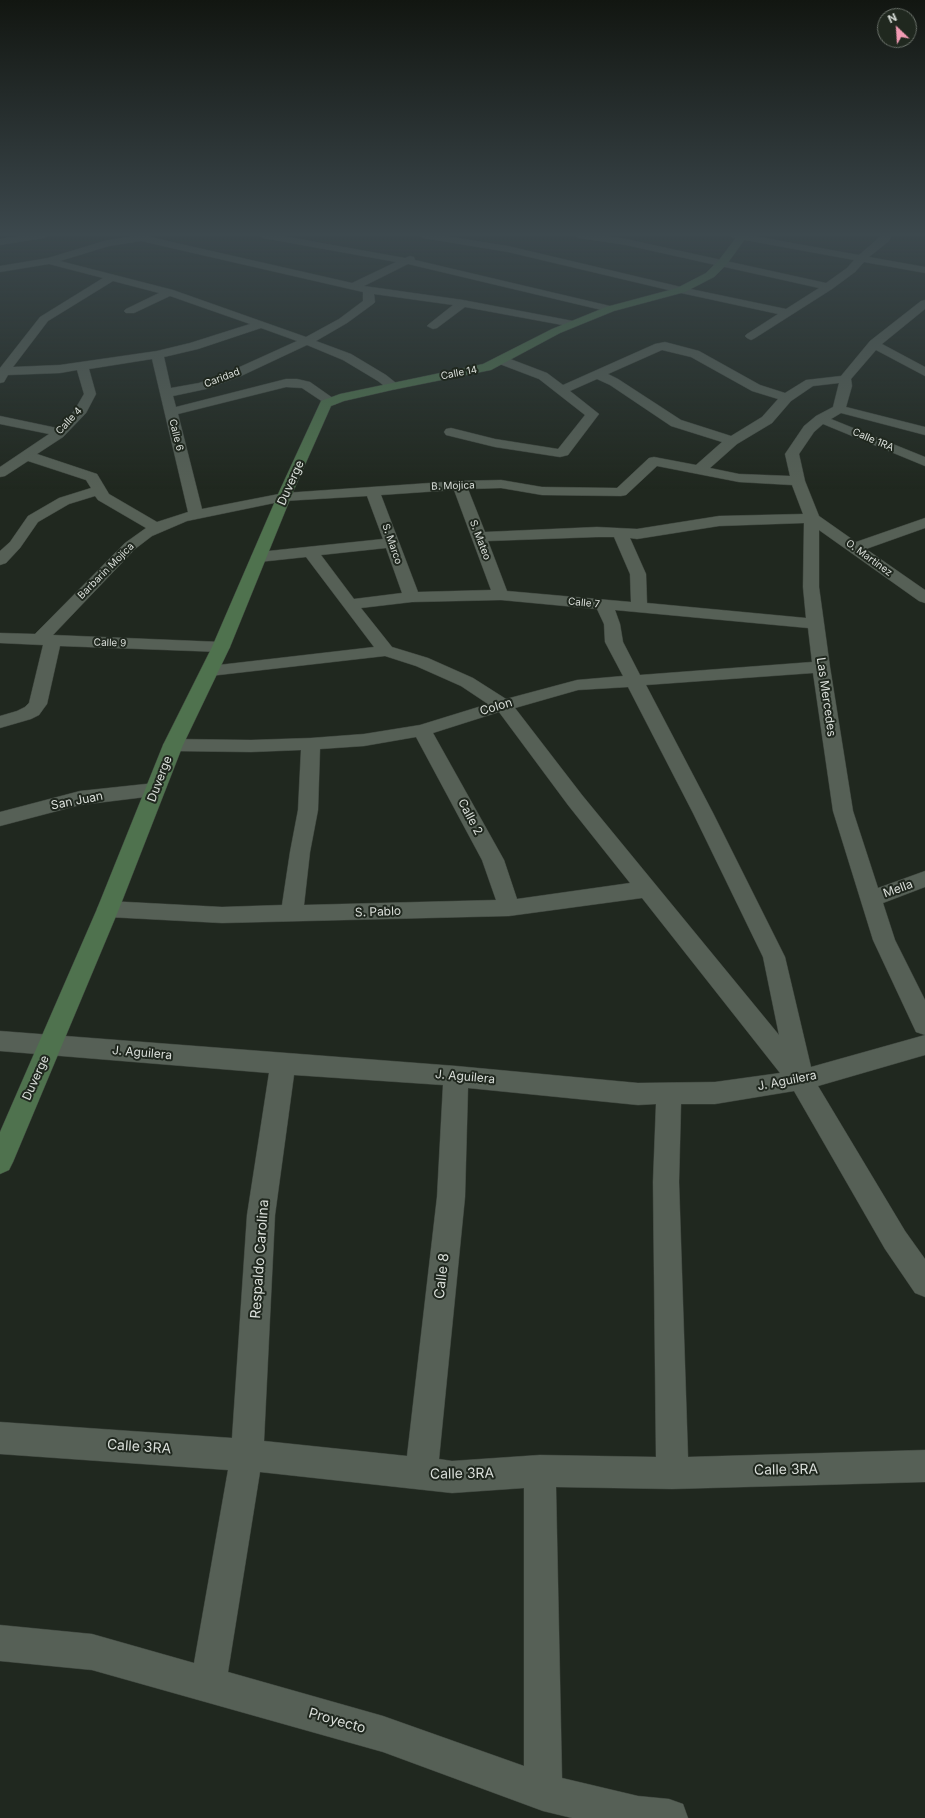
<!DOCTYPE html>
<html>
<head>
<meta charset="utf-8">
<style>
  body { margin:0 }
  #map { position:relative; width:925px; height:1818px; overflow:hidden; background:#20281f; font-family:Inter,sans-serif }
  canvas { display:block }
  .north { position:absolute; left:877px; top:8px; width:40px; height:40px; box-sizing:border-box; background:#20281f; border:1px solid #6a716a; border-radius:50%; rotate:335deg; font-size:11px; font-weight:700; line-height:16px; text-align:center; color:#dadfda }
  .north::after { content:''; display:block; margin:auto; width:14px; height:18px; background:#f19ab3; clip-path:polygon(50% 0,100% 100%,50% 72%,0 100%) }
</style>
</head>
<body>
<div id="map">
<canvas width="925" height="1818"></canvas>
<div class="north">N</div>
</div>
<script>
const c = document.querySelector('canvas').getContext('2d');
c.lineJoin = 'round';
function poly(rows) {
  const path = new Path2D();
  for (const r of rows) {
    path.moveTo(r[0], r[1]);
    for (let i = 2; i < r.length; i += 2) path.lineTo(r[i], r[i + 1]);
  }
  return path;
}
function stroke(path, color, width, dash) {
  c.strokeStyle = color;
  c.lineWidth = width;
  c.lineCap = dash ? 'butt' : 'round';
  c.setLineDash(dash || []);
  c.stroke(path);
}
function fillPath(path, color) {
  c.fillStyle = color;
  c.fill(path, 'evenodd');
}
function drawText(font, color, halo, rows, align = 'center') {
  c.font = font + ' Inter,sans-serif';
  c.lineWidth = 4;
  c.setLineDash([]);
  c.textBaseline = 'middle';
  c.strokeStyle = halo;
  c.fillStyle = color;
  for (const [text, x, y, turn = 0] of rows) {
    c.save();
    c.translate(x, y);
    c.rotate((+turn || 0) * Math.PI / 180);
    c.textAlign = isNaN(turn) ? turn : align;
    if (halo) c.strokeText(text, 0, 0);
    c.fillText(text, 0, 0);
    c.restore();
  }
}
const street = poly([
  [28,235,49,235,44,238,0,245,0,239,28,235],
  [140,235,152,235,150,237,352,283,396,262,263,238,258,235,277,235,405,258,410,256,414,257,415,260,610,306,616,309,610,312,408,264,364,286,463,300,573,321,579,324,573,327,465,307,437,328,433,329,427,326,429,324,453,305,374,294,375,302,373,304,347,323,316,341,351,354,386,375,396,383,398,386,396,389,388,389,378,381,343,360,307,345,241,376,206,389,173,396,176,407,286,379,297,379,310,382,337,401,336,404,331,405,326,404,302,388,286,387,178,414,202,509,284,493,459,481,501,480,542,487,617,488,649,458,654,457,696,465,722,442,671,426,610,385,597,379,570,391,599,414,568,455,560,457,495,447,446,435,444,432,446,429,451,428,495,439,558,449,585,415,539,379,497,363,495,360,497,357,505,357,547,373,563,385,655,344,665,342,699,351,760,385,785,393,806,380,841,376,870,341,921,301,925,300,925,309,882,344,925,367,925,376,876,350,851,379,852,386,846,407,925,427,925,435,841,413,831,419,925,457,925,466,823,424,814,432,799,454,805,481,819,516,856,542,925,518,925,528,866,549,925,590,925,603,919,601,819,530,819,587,830,667,853,811,878,888,925,871,925,887,883,903,895,940,925,1000,925,1035,916,1032,873,940,833,811,813,673,646,685,713,813,785,957,811,1067,925,1035,925,1055,818,1086,905,1231,925,1259,925,1297,915,1293,885,1249,794,1091,715,1104,681,1104,679,1182,688,1457,925,1450,925,1482,672,1489,556,1487,562,1778,638,1796,669,1799,683,1804,688,1818,572,1818,543,1811,383,1752,92,1670,0,1661,0,1625,92,1634,194,1663,228,1470,0,1454,0,1422,232,1438,247,1215,269,1073,0,1051,0,1031,456,1066,638,1083,715,1082,780,1073,642,898,509,916,222,923,108,917,100,915,97,909,100,903,108,901,222,907,282,905,290,852,298,810,301,750,251,752,173,751,166,749,163,745,166,741,173,739,251,740,311,738,364,734,420,725,488,704,461,686,416,666,385,656,210,676,204,675,201,671,204,667,210,666,374,647,306,557,259,562,253,560,251,557,253,554,259,552,383,539,367,496,284,501,187,521,152,536,135,549,53,635,221,642,227,643,230,647,227,651,221,652,60,646,47,704,44,708,39,715,31,719,0,728,0,716,17,711,25,707,29,703,43,645,0,643,0,633,35,634,125,543,146,528,98,500,95,496,69,504,38,522,20,548,6,563,0,565,0,551,10,542,28,516,59,498,91,488,86,480,28,461,5,476,0,477,0,467,49,434,0,424,0,416,57,428,74,411,84,394,77,370,60,373,8,375,4,382,0,383,0,368,40,317,103,278,49,264,0,272,0,266,48,258,104,241,140,235],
  [141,241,363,292,363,301,339,319,306,337,173,290,60,261,109,246,141,241],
  [113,281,159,293,126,309,124,311,126,313,134,313,170,296,250,324,190,343,157,351,60,365,13,367,48,321,113,281],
  [261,328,297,341,233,370,199,383,171,388,164,357,198,349,261,328],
  [662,350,691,357,752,391,778,399,762,417,731,436,681,420,618,379,608,374,662,350],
  [152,359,188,512,157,522,109,494,97,474,37,454,63,437,86,413,96,394,89,369,152,359],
  [839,383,833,407,816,416,804,426,785,454,790,476,739,474,710,468,737,444,772,423,791,401,813,386,839,383],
  [657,466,739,482,792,485,803,514,719,516,637,529,597,527,485,532,468,489,501,488,542,495,621,496,626,495,657,466],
  [454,490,491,590,418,592,381,495,454,490],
  [804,523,803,587,806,618,647,603,646,574,630,538,637,539,719,526,804,523],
  [597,537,614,537,630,574,631,602,507,591,488,541,597,537],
  [386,548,402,593,354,599,321,555,386,548],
  [501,600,597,609,604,624,605,642,623,676,577,680,506,699,473,678,428,658,392,647,361,608,412,602,501,600],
  [615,610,808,628,812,662,640,675,623,642,620,624,615,610],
  [628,687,693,813,763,957,779,1035,582,795,515,708,578,690,628,687],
  [499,712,568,805,630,883,517,899,504,860,433,733,499,712],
  [416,737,482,860,496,900,304,905,310,852,318,810,320,749,364,746,416,737],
  [294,1075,443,1085,437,1197,407,1456,264,1441,275,1215,294,1075],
  [468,1088,638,1105,656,1104,653,1182,656,1457,540,1455,452,1461,439,1459,465,1197,468,1088],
  [260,1472,452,1493,524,1488,524,1766,383,1716,228,1672,260,1472],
  [418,235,438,235,508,246,681,287,786,309,819,288,626,245,579,238,574,235,596,235,626,239,826,283,847,268,854,260,734,238,729,235,748,235,859,255,882,235,892,235,889,241,869,257,925,267,925,273,864,262,855,272,832,289,755,338,751,340,747,338,745,336,747,334,778,314,681,293,508,252,423,238,418,235],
  [155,783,162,785,165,790,162,795,80,805,0,826,0,812,80,791,155,783]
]);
const secondary = poly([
  [738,235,748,235,727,264,714,277,685,292,614,311,560,333,491,370,392,390,344,401,331,406,293,492,230,647,183,745,119,909,13,1162,9,1170,0,1174,0,1132,97,909,163,745,212,647,279,492,321,401,340,394,483,364,552,329,606,307,677,288,706,273,719,260,738,235]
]);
stroke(street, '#3b423b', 1);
stroke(secondary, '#3b423b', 1);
fillPath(street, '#566056');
fillPath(secondary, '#4f724e');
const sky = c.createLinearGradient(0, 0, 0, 489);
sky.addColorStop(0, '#121611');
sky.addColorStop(0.48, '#3c484d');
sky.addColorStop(1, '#3c484d00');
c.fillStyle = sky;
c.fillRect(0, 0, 925, 489);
drawText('10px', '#dadfda', '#20281f', [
  ["Calle 14",459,373,-11],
  ["Caridad",222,378,-21],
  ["Calle 4",69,421,-47],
  ["Calle 6",176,435,76],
  ["Calle 1RA",873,440,23],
  ["B. Mojica",453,486,-2],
  ["S. Mateo",480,540,69],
  ["S. Marco",392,544,71],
  ["O. Martinez",869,558,36],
  ["Barbarin Mojica",106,571,-45],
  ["Calle 7",584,603,5],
  ["Calle 9",110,643,2]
]);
drawText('12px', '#dadfda', '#20281f', [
  ["Duverge",291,483,-66],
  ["Las Mercedes",826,697,82],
  ["Colon",496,707,-17],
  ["Duverge",160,779,-69],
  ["San Juan",77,801,-11],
  ["Calle 2",470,817,62],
  ["Mella",898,889,-20],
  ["S. Pablo",378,912,-2],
  ["J. Aguilera",142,1053,5],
  ["J. Aguilera",465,1077,5],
  ["Duverge",36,1078,-66],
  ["J. Aguilera",787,1081,-11]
]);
drawText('14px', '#dadfda', '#20281f', [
  ["Respaldo Carolina",260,1259,-86],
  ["Calle 8",442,1276,-84],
  ["Calle 3RA",139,1447,4],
  ["Calle 3RA",786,1470,-1],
  ["Calle 3RA",462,1474,-1],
  ["Proyecto",337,1721,16]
]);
</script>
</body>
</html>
